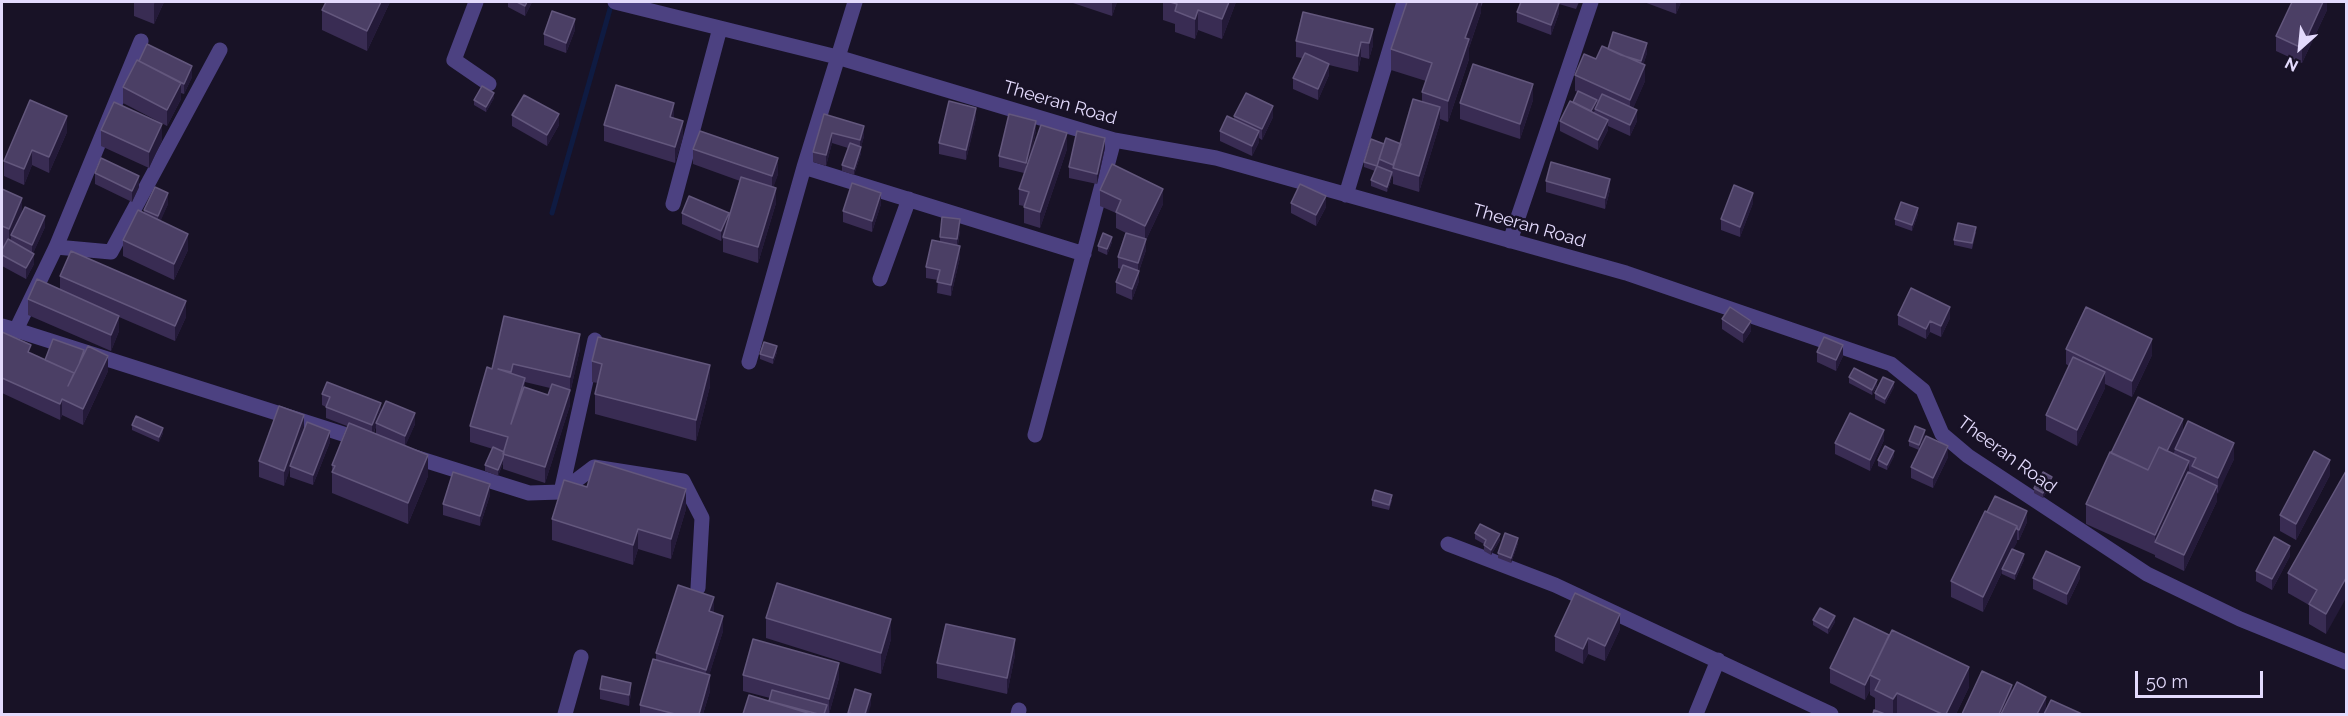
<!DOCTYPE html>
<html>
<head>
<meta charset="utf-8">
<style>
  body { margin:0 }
  #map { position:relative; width:2348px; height:716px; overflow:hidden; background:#181226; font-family:Raleway,sans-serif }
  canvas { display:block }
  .frame { position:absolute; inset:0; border:3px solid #e3dafc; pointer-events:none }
  .north { position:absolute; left:2270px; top:18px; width:60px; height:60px; -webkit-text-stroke:4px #181226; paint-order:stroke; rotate:207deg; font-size:16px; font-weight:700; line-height:24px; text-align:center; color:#e3dafc }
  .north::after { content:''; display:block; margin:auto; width:21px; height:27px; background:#e3dafc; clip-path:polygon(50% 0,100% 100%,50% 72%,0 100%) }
  .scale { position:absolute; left:2135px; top:671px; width:128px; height:27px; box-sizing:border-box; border:3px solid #e3dafc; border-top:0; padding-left:8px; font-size:18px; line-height:21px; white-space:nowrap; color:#e3dafc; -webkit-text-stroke:4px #181226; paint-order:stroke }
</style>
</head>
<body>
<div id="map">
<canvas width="2348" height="716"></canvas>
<div class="frame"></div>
<div class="north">N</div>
<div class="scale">50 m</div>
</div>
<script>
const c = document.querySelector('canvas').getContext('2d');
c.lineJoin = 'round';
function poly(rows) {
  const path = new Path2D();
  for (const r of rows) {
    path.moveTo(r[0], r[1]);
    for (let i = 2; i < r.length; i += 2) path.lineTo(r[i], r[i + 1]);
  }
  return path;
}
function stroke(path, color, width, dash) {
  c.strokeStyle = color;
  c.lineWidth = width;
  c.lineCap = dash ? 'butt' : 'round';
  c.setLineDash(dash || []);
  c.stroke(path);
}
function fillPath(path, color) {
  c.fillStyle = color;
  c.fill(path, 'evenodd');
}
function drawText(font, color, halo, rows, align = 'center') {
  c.font = font + ' Raleway,sans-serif';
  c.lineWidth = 5;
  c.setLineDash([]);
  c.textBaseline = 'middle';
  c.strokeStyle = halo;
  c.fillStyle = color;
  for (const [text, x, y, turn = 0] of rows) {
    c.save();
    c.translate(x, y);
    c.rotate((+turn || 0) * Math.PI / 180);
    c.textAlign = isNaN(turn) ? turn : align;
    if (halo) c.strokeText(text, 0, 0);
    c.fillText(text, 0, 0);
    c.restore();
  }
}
stroke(poly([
  [552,213,612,2]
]), '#0f1b42', 5);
stroke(poly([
  [476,2,454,60,489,84],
  [615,2,837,57,1114,140,1216,158,1626,273,1891,364,1923,390,1942,434,1968,456,2147,574,2240,619,2346,662],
  [804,167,1084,254],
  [1346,195,1404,2],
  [673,204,720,28],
  [1510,241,1591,2],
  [56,247,111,252,220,50],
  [880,279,909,199],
  [2,326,16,330,56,247,141,41],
  [16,330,362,440],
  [749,362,804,167,855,2],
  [1035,435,1114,140],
  [408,455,529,493,561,492,595,340],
  [561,492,594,467,683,481,702,518,698,588],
  [1448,544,1555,585,1831,714],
  [565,714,581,657],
  [1018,714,1019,710],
  [1696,714,1718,660]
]), '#4c4181', 15);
fillPath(poly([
  [134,2,164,2,154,24,134,16],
  [326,2,390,2,367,51,322,30,322,10],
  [508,2,532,2,525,16,508,7],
  [1073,2,1117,2,1112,16,1073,3],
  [1163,2,1236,2,1222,39,1198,30,1195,39,1175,32,1175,24,1163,20],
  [1407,2,1483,2,1481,7,1481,12,1469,48,1469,59,1448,122,1440,119,1440,123,1419,192,1393,184,1393,175,1387,192,1371,186,1371,180,1375,171,1364,167,1364,162,1384,144,1400,144,1422,102,1422,92,1426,81,1391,70,1391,49],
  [1521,2,1579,2,1576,9,1559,4,1559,13,1551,35,1517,22,1517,12],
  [1644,2,1681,2,1676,14],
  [2327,2,2327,10,2302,63,2276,51,2276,36],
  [1303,12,1373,45,1369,59,1361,57,1358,72,1329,65,1329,75,1318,100,1293,89,1293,78,1302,58,1296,57,1296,41],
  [575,30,566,53,544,45,544,34],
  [1608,49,1647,53,1643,65,1645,81,1633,108,1637,121,1630,136,1608,126,1608,130,1598,150,1560,131,1560,121,1573,102,1578,92,1575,91,1575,75],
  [192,77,184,94,181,93,181,99,167,126,123,103,123,87],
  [494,98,486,112,474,105,474,100],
  [1533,100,1520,139,1460,119,1460,103],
  [824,114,864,136,861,147,861,153,854,175,842,171,842,165,848,148,832,143,826,166,813,162,813,152],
  [512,115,559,125,547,146,512,126],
  [1234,116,1273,117,1262,140,1259,138,1259,142,1252,156,1220,141,1220,131,1234,119],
  [674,118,683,136,675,163,604,141,604,125],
  [976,118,966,160,939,154,939,143],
  [101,130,162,140,149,168,101,146],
  [1036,131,1031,153,1067,149,1040,228,1024,223,1024,206,1019,205,1019,189,1024,173,999,167,999,156],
  [67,132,49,173,32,165,24,185,4,176,4,161],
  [1105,148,1097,184,1069,178,1069,167],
  [693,149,778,174,773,187,776,203,758,263,723,252,723,238,721,241,682,224,682,213,729,216,740,181,693,164],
  [95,173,139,187,132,202,95,184],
  [1546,181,1610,190,1605,209,1546,192],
  [2,189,22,213,45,227,33,253,34,264,26,279,2,266,2,250,3,247,2,246],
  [1100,190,1163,204,1146,240,1146,250,1139,271,1139,281,1132,300,1116,293,1116,282,1121,269,1118,268,1118,257,1126,233,1116,228,1116,213,1100,206],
  [1291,203,1326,207,1316,226,1291,213],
  [1753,203,1740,237,1721,230,1721,219],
  [168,204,160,221,188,250,174,280,123,256,123,240,144,213,144,210],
  [881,204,872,232,843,222,843,211],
  [1918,214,1912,231,1895,225,1895,219],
  [960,230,958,245,960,257,951,296,937,293,938,280,926,278,926,267,940,241,940,237],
  [1976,232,1972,249,1954,245,1954,240],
  [1112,242,1107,255,1098,251,1098,246],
  [60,276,186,317,175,341,119,317,119,331,111,351,28,315,28,299,60,290],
  [1898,315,1950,318,1941,337,1930,332,1926,339,1898,325],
  [1722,319,1751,331,1743,343,1722,329],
  [2,332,31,354,45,360,84,354,108,371,83,425,62,415,60,420,2,393],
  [580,349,570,393,570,405,545,483,503,469,503,463,498,476,485,471,485,465,493,449,470,442,470,426,492,369],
  [525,382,550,388,548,395,525,388],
  [2066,349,2152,355,2132,397,2105,384,2105,388,2077,446,2046,430,2046,415,2069,366,2066,364],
  [777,352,773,364,760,359,760,354],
  [1817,352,1843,356,1836,371,1817,362],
  [592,361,710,386,696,441,595,414,595,394,598,383,592,382],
  [1849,377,1877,386,1872,395,1849,383],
  [1894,387,1885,404,1875,399,1875,393],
  [322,394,415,424,405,446,428,476,408,524,332,493,332,465,347,426,326,418,326,407,322,405],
  [376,426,376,434,392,441,374,433],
  [132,425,163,433,159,442,132,430],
  [304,431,299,445,330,442,313,485,290,477,290,468,284,486,259,477,259,461],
  [2183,433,2234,459,2217,494,2217,501,2184,571,2155,557,2155,555,2086,524,2086,504,2111,453],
  [1925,435,1920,449,1948,457,1933,488,1911,478,1911,467,1919,450,1909,446,1909,441],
  [1884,440,1870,471,1835,454,1835,443],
  [1894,456,1887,470,1878,466,1878,460],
  [2346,471,2326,634,2309,624,2309,605,2288,593,2288,573],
  [2330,475,2296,540,2280,531,2280,515],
  [2052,482,2043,498,2034,493,2034,488],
  [587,487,686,509,671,559,638,549,633,565,552,540,552,519],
  [490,495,480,526,443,515,443,504],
  [1372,500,1392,500,1389,510,1372,506],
  [1985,511,2027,522,2019,540,2017,540,2017,542,2013,549,2024,560,2015,580,2002,574,2002,572,1983,612,1951,597,1951,581],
  [1475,533,1500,540,1491,555,1484,551,1484,544,1475,539],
  [1518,543,1511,563,1498,558,1498,553],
  [2290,556,2272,590,2256,581,2256,571],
  [2033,578,2080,578,2067,605,2033,589],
  [714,613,723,631,709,675,710,691,703,714,634,714,640,714,640,705,656,660,656,653],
  [766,618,891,639,881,674,766,638],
  [1813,620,1835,622,1828,634,1813,625],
  [1620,629,1605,661,1588,654,1583,664,1555,651,1555,636],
  [1015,655,1007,694,937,678,937,663],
  [1830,668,1969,687,1956,714,1900,714,1897,713,1896,714,1873,714,1875,710,1875,698,1870,695,1870,690,1865,700,1830,683],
  [743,675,839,678,829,714,743,714,769,701,770,698,743,691],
  [600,689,631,693,629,706,600,699]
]), '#392c53');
fillPath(poly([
  [155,2,164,2,154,24,154,4],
  [381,2,390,2,367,51,367,31],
  [527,2,532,2,525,16,525,6],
  [1112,2,1117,2,1112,16],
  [1229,2,1236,2,1222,39,1222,19],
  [1478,2,1481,2,1481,12,1469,48,1469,59,1448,122,1448,101,1465,38],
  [1676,2,1681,2,1676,14],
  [2323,2,2327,2,2327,10,2302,63,2302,48],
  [1559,3,1559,13,1551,35,1551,25],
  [1198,10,1198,30,1195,39,1195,19],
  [575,19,575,30,566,53,566,43],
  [1373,29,1373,45,1369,59,1369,43],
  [1361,42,1361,57,1358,72,1358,56],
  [1647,43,1647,53,1641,72,1641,61],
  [1329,64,1329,75,1318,100,1318,89],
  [1645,65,1645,81,1630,116,1630,100],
  [192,66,192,77,184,94,184,84],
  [181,83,181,99,167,126,167,110],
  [1533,84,1533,100,1520,139,1520,124],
  [494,93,494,98,486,112,486,107],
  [1597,100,1597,106,1590,120,1590,114],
  [674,103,674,119,670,117],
  [1273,106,1273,117,1262,140,1262,129],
  [1440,107,1440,123,1419,192,1419,176],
  [976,108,976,118,966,160,966,150],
  [1637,110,1637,121,1630,136,1630,125],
  [559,114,559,125,547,146,547,135],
  [67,116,67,132,49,173,49,157],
  [1608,120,1608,130,1598,150,1598,140],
  [683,121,683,136,675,163,675,147],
  [1036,121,1036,131,1026,174,1026,163],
  [162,124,162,140,149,168,149,152],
  [864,126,864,136,860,151,860,140],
  [1259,131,1259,142,1252,156,1252,146],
  [832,133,832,143,826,166,826,155],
  [1067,133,1067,149,1040,228,1040,212],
  [1105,138,1105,148,1097,184,1097,174],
  [861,147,861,153,854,175,854,169],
  [32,150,32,165,24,185,24,169],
  [778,158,778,174,772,192,772,176],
  [1392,172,1392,178,1387,192,1387,187],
  [139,176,139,187,132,202,132,191],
  [1610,179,1610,190,1605,209,1605,198],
  [776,188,776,203,758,263,758,247],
  [1163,189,1163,204,1146,240,1146,250,1138,274,1138,263,1145,242,1145,226],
  [168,193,168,204,158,227,158,216],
  [881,193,881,204,872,232,872,221],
  [1753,193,1753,203,1740,237,1740,227],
  [1326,196,1326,207,1316,226,1316,215],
  [22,198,22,218,11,235,11,243,9,249,9,229],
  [1918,208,1918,214,1912,231,1912,225],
  [729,213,729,224,721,241,721,231],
  [45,216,45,227,32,256,32,245],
  [960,219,960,230,957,250,957,239],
  [188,234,188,250,174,280,174,264],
  [1112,237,1112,242,1107,255,1107,249],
  [960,246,960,257,951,296,951,285],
  [34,254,34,264,26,279,26,268],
  [1139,271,1139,281,1132,300,1132,289],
  [186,301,186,317,175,341,175,326],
  [1950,307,1950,318,1941,337,1941,326],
  [119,316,119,331,111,351,111,335],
  [1751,321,1751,331,1743,343,1743,333],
  [1930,321,1930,332,1926,339,1926,329],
  [580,334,580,349,570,393,570,377],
  [2152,339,2152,355,2132,397,2132,381],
  [1843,345,1843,356,1836,371,1836,360],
  [777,346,777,352,773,364,773,358],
  [108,356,108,371,83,425,83,409],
  [710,365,710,386,696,441,696,420],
  [2105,372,2105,388,2077,446,2077,430],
  [525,378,525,394,511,424],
  [1877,380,1877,386,1872,395,1872,390],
  [1894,382,1894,387,1885,404,1885,399],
  [570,390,570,405,545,483,545,467],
  [62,399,62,415,60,420,60,404],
  [381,403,381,414,376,423,376,426,372,436,372,425],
  [415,413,415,424,405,447,405,436],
  [304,415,304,431,284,486,284,471],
  [2183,419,2183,434,2166,468,2166,453],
  [163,428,163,433,159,442,159,437],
  [1884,430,1884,440,1870,471,1870,460],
  [1925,430,1925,435,1919,450,1919,445],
  [330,431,330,442,313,485,313,475],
  [2234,443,2234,459,2218,494,2218,478],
  [1948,446,1948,457,1933,488,1933,478],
  [1894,451,1894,456,1887,470,1887,465],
  [428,455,428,476,408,524,408,503],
  [503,458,503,463,498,476,498,470],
  [2330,460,2330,475,2296,540,2296,524],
  [2189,461,2189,481,2155,542,2155,555,2155,535],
  [2052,477,2052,482,2043,498,2043,493],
  [490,484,490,495,480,526,480,516],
  [2217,486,2217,501,2184,571,2184,555],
  [686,489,686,509,671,559,671,539],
  [2027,511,2027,522,2019,540,2019,530],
  [2017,526,2017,542,2004,569,2002,569,2002,572,1983,612,1983,597],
  [638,529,638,549,633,565,633,545],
  [1500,534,1500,540,1491,555,1491,550],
  [1518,538,1518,543,1511,563,1511,558],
  [2290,546,2290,556,2272,590,2272,579],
  [2024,554,2024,560,2015,580,2015,574],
  [2080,567,2080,578,2067,605,2067,594],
  [2346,578,2346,598,2326,634,2326,614],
  [714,597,714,613,709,611],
  [1620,614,1620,629,1605,661,1605,646],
  [723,616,723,631,706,685,706,670],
  [1835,616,1835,622,1828,634,1828,628],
  [891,619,891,639,881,674,881,653],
  [1588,638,1588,654,1583,664,1583,649],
  [1015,639,1015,655,1007,694,1007,678],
  [839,663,839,678,829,714,829,699],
  [1969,667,1969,687,1956,714,1946,714],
  [710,675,710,691,703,714,699,714],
  [1870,675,1870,690,1865,700,1865,685],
  [631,683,631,693,629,706,629,695],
  [2012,685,2012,701,2006,714,1999,714],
  [1897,693,1897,713,1896,714,1893,714,1893,699],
  [871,694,871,705,868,714,865,714],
  [2046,697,2046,712,2045,714,2037,714]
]), '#241a39');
const building = poly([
  [326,2,381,2,367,31,322,10,326,2],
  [517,2,527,2,525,6,517,2],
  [1170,2,1229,2,1222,19,1198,10,1195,19,1175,11,1177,4,1170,2],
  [1407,2,1478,2,1465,38,1469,39,1448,101,1422,92,1432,63,1391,49,1407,2],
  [1521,2,1556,2,1559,3,1551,25,1517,12,1521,2],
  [2292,2,2323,2,2302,48,2276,36,2292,2],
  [552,11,575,19,566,43,544,34,552,11],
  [1303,12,1373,29,1369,43,1361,42,1358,56,1296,41,1303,12],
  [1613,32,1647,43,1641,61,1621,55,1608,49,1613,32],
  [147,44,192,66,184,84,139,61,147,44],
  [1602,46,1645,65,1630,100,1575,75,1584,54,1596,59,1602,46],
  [1305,53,1329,64,1318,89,1293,78,1305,53],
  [137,60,181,83,167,110,123,87,137,60],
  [1473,64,1533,84,1520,124,1460,103,1473,64],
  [616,85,674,103,670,117,683,121,675,147,604,125,616,85],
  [482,86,494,93,486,107,474,100,482,86],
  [1578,91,1597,100,1591,111,1573,102,1578,91],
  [1246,93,1273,106,1262,129,1234,116,1246,93],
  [1602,94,1637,110,1630,125,1595,109,1602,94],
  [524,95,559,114,547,135,512,115,524,95],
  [1413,99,1440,107,1419,176,1393,168,1413,99],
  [30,100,67,116,49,157,32,150,24,169,4,161,30,100],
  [949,101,976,108,966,150,939,143,949,101],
  [1570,101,1608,120,1598,140,1560,121,1570,101],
  [114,102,162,124,149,152,101,130,114,102],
  [824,114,864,126,860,140,832,133,826,155,813,152,824,114],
  [1009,114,1036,121,1026,163,999,156,1009,114],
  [1227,116,1259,131,1252,146,1220,131,1227,116],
  [1041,125,1067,133,1040,212,1024,207,1029,192,1019,189,1041,125],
  [700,131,778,158,772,176,693,149,700,131],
  [1077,131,1105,138,1097,174,1069,167,1077,131],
  [1386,138,1401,144,1393,165,1379,159,1386,138],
  [1371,139,1384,144,1377,166,1364,162,1371,139],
  [850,143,861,147,854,169,842,165,850,143],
  [101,158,139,176,132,191,95,173,101,158],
  [1551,162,1610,179,1605,198,1546,181,1551,162],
  [1112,164,1163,189,1145,226,1116,212,1121,200,1100,190,1112,164],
  [1377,166,1392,172,1387,187,1371,180,1377,166],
  [741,177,776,188,758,247,723,237,741,177],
  [852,183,881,193,872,221,843,211,852,183],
  [1300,184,1326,196,1316,215,1291,203,1300,184],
  [1734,185,1753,193,1740,227,1721,219,1734,185],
  [155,187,168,193,158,216,144,210,155,187],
  [2,189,22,198,9,229,2,226,2,189],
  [689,196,729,213,721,231,682,213,689,196],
  [1901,202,1918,208,1912,225,1895,219,1901,202],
  [25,207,45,216,32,245,11,235,25,207],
  [138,210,188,234,174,264,123,240,138,210],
  [942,217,960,219,957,239,940,237,942,217],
  [1958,223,1976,227,1972,243,1954,240,1958,223],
  [1103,233,1112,237,1107,249,1098,246,1103,233],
  [1126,233,1146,239,1138,263,1118,257,1126,233],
  [8,239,34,254,26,268,2,255,2,250,8,239],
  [932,240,960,246,951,285,937,282,940,270,926,267,932,240],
  [71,251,186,301,175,326,60,276,71,251],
  [1123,265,1139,271,1132,289,1116,282,1123,265],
  [37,279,119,316,111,335,28,299,37,279],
  [1911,288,1950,307,1941,326,1930,321,1926,329,1898,315,1911,288],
  [1730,307,1751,321,1743,333,1722,319,1730,307],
  [2086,307,2152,339,2132,381,2066,349,2086,307],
  [504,316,580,334,570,377,513,364,511,372,498,369,525,378,511,424,524,387,548,395,552,384,570,390,545,467,503,454,508,437,470,426,487,367,492,369,504,316],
  [2,332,31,345,28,352,74,373,68,386,88,346,108,356,83,409,62,399,60,404,2,378,2,332],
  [598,337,710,365,696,420,595,394,602,364,592,361,598,337],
  [1824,337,1843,345,1836,360,1817,352,1824,337],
  [53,339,84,350,79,364,74,374,74,373,45,360,53,339],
  [764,342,777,346,773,358,760,354,764,342],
  [2073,357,2105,372,2077,430,2046,415,2073,357],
  [1854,368,1877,380,1872,390,1849,377,1854,368],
  [1883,377,1894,382,1885,399,1875,393,1883,377],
  [327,382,381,403,372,425,326,407,330,397,322,394,327,382],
  [2138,397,2183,419,2167,451,2159,447,2148,470,2111,453,2138,397],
  [386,401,415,413,405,436,376,423,386,401],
  [279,406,304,415,284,471,259,461,279,406],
  [1850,413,1884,430,1870,460,1835,443,1850,413],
  [136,416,163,428,159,437,132,425,136,416],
  [2188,421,2234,443,2218,478,2192,466,2196,458,2175,449,2188,421],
  [307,422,330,431,313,475,290,466,307,422],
  [349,423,428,455,408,503,332,472,335,466,332,465,349,423],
  [1915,426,1925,430,1919,445,1909,441,1915,426],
  [1926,436,1948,446,1933,478,1911,467,1926,436],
  [1885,446,1894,451,1887,465,1878,460,1885,446],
  [493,447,504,452,503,458,498,470,485,465,493,447],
  [2159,447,2189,461,2155,535,2086,504,2110,452,2148,470,2159,447],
  [2314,451,2330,460,2296,524,2280,515,2314,451],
  [595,461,686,489,671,539,638,529,633,545,552,519,564,480,587,487,595,461],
  [2346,471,2346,578,2326,614,2309,604,2317,590,2288,573,2346,471],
  [453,472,490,484,480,516,443,504,453,472],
  [2043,472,2052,477,2043,493,2034,488,2043,472],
  [2188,472,2217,486,2184,555,2155,542,2188,472],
  [1375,490,1392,495,1389,505,1372,500,1375,490],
  [1995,496,2027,511,2019,530,2017,529,2017,526,1987,512,1995,496],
  [1985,511,2017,526,1983,597,1951,581,1985,511],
  [1480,524,1500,534,1491,550,1484,545,1486,540,1475,533,1480,524],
  [1505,533,1518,538,1511,558,1498,553,1505,533],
  [2274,537,2290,546,2272,579,2256,571,2274,537],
  [2012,549,2024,554,2015,574,2002,569,2012,549],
  [2046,551,2080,567,2067,594,2033,578,2046,551],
  [777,583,891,619,881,653,766,618,777,583],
  [678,585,714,597,709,611,723,616,706,670,656,653,678,585],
  [1575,593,1620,614,1605,646,1588,638,1583,649,1555,636,1575,593],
  [1820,608,1835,616,1828,628,1813,620,1820,608],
  [1854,618,1889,635,1865,685,1830,668,1854,618],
  [946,624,1015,639,1007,678,937,663,946,624],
  [1892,630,1969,667,1946,714,1942,714,1897,693,1893,699,1875,690,1880,680,1870,675,1892,630],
  [753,639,839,663,829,699,743,675,753,639],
  [653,659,710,675,699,714,675,714,640,705,653,659],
  [1982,671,2012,685,1999,714,1962,714,1982,671],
  [602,676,631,683,629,695,600,689,602,676],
  [2017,682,2046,697,2037,714,2001,714,2017,682],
  [855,689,871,694,865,714,853,714,848,713,855,689],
  [772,690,827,705,824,714,818,714,769,701,772,690],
  [749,695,811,714,743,714,749,695],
  [2051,700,2082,714,2044,714,2051,700],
  [1874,710,1885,714,1873,714,1874,710]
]);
fillPath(building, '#4b3f65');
stroke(building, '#63577d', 1.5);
drawText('18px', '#e3dafc', '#181226', [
  ["Theeran Road",1060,103,16],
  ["Theeran Road",1529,226,16],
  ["Theeran Road",2007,455,36]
]);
</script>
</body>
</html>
